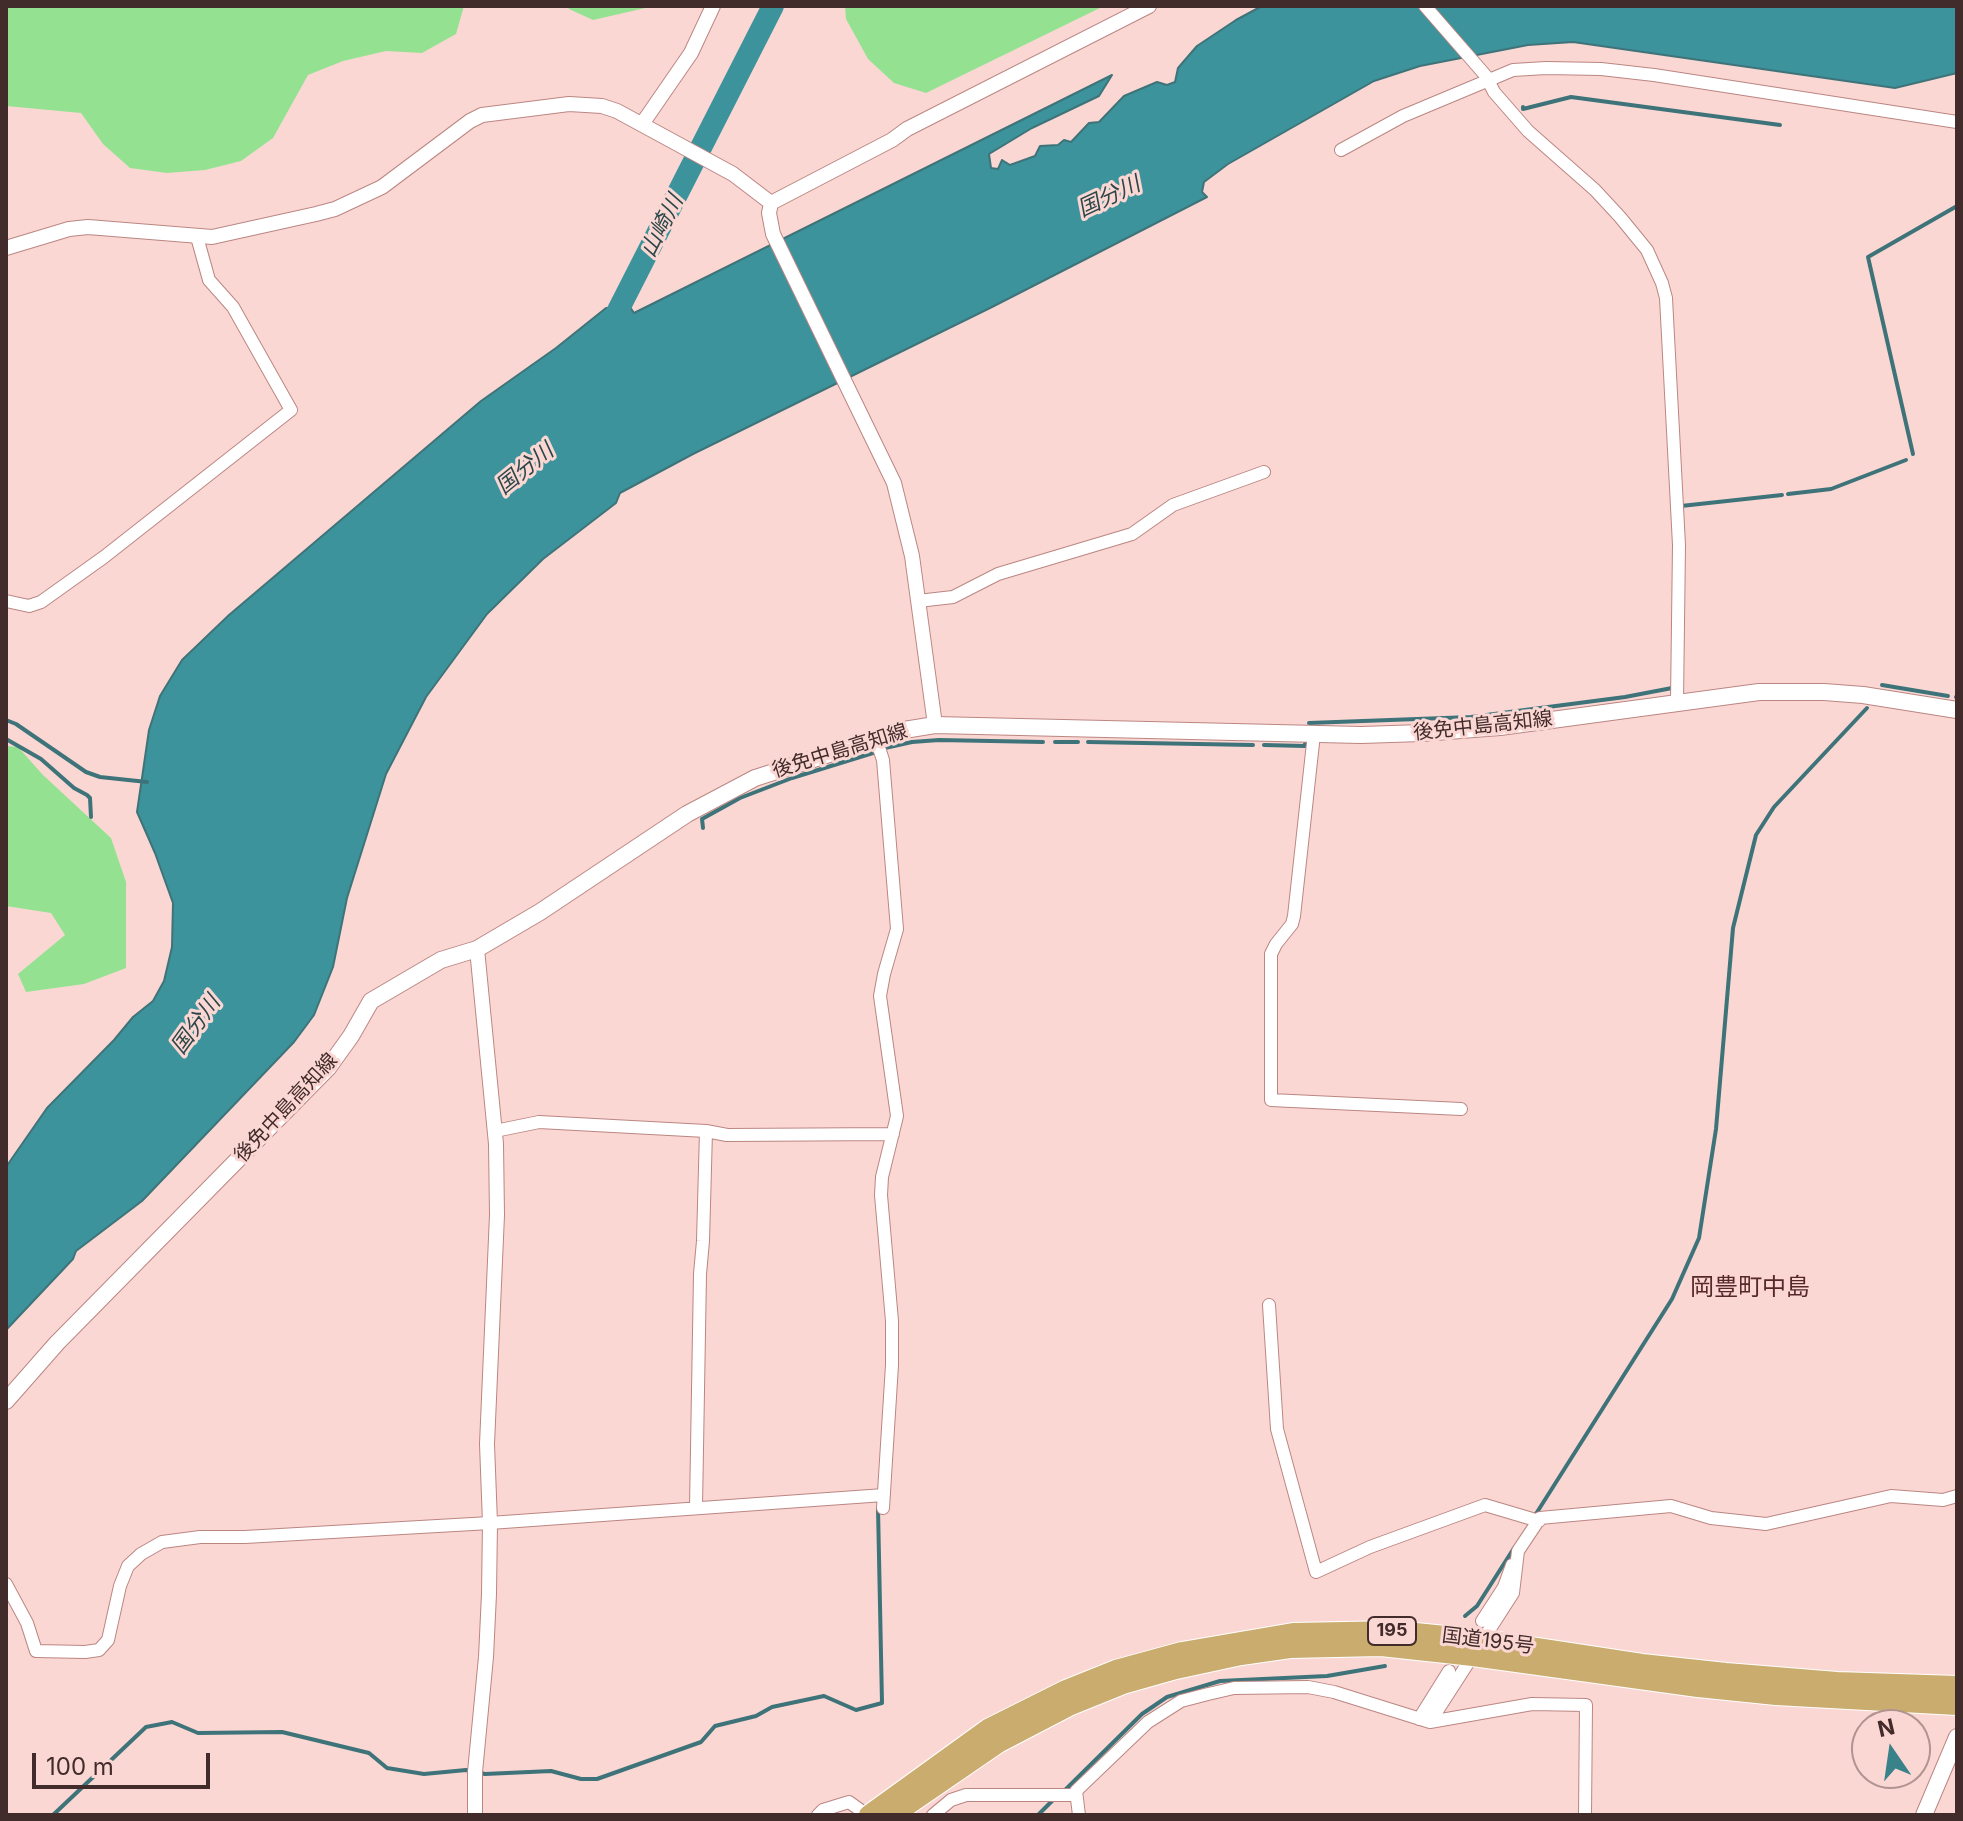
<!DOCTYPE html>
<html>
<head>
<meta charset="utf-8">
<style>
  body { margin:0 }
  #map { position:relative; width:1963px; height:1821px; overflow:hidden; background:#fbd7d4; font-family:Inter,sans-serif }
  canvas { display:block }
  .frame { position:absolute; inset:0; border:8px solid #422c2b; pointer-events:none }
  .north { position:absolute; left:1851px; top:1709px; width:80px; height:80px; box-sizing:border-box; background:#fbd7d4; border:2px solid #b19390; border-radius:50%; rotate:347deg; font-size:22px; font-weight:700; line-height:32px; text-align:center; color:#422c2b }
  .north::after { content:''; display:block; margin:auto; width:28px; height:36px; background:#3a8289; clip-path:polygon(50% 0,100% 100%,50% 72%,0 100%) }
  .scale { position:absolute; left:32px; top:1753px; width:178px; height:36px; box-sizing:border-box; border:4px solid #422c2b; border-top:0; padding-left:10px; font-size:24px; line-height:28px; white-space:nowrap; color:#422c2b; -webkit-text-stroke:6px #fbd7d4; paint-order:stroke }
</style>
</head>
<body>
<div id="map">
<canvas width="1963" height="1821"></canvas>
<div class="frame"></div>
<div class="north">N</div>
<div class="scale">100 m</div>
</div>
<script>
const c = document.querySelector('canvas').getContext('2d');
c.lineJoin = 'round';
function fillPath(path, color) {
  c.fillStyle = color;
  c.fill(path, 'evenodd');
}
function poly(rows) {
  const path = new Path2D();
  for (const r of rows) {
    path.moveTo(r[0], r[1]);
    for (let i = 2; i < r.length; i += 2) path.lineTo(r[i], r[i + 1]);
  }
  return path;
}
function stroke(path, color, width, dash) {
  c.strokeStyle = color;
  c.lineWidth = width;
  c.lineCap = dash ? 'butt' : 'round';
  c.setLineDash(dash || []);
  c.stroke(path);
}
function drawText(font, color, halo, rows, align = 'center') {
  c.font = font + ' Inter,"Noto Sans JP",sans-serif';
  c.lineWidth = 6;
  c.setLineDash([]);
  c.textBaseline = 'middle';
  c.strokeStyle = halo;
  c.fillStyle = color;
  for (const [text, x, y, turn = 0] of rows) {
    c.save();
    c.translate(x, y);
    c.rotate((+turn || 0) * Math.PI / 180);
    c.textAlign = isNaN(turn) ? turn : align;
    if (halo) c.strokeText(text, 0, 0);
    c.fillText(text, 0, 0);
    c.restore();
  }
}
fillPath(poly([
  [6,6,464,6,456,34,422,53,386,51,343,61,308,75,273,138,241,161,205,170,167,173,130,168,103,144,81,113,6,106],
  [568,6,654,6,593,20,569,9],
  [845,6,1104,6,926,93,894,83,868,59,846,19],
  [6,746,18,747,43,775,111,838,126,882,126,968,84,984,26,992,18,974,65,935,51,913,6,906]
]), '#94e291');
const water = poly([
  [1262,6,1957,6,1957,73,1895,88,1573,42,1528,45,1420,66,1374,81,1228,164,1204,182,1202,192,1207,197,992,307,693,454,620,493,616,503,543,559,487,614,426,697,386,774,347,898,333,967,314,1015,294,1042,142,1201,76,1251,73,1259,6,1330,6,1167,47,1108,114,1040,133,1017,153,1001,164,981,172,947,173,903,155,853,137,812,149,730,160,696,182,660,229,615,481,401,556,348,606,308,630,307,634,313,1112,75,1099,96,1032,128,989,154,991,168,998,169,1002,160,1010,165,1035,156,1040,146,1058,145,1064,140,1071,142,1089,123,1099,122,1124,96,1157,82,1167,85,1175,82,1178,68,1197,46,1236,20,1262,6]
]);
fillPath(water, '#3d939b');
stroke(water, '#3e7479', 2);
stroke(poly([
  [1523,107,1523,109,1571,97,1780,125],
  [1913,454,1868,257,1957,206],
  [1788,494,1831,489,1906,460],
  [1681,506,1782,495],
  [1882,685,1948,696],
  [1956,697,1957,697],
  [6,720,16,724,86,772,100,777,147,782],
  [1309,723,1471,717,1625,697,1672,688],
  [6,739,41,759,74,788,87,795,90,798,91,817],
  [1055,742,1078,742],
  [1088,742,1253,745],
  [1264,745,1305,746,1305,744],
  [885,748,912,742,939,740,1043,742],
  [703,828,702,819,740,798,792,778,873,753],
  [1534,1517,1672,1299,1699,1238,1716,1129,1733,928,1756,835,1774,807,1867,708],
  [1465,1616,1477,1606,1514,1548],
  [1064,1791,1142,1714,1167,1697,1220,1681,1327,1676,1385,1666],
  [53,1815,146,1727,172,1722,198,1733,282,1732,369,1753,387,1768,424,1774,466,1770,485,1774,551,1771,581,1779,597,1779,701,1742,715,1726,756,1716,772,1707,824,1696,856,1710,882,1703,878,1508],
  [1038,1815,1054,1799]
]), '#3e7479', 4);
stroke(poly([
  [606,334,773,6]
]), '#3d939b', 22);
const minor = poly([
  [1425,6,1486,76,1494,92,1528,131,1595,190,1620,217,1647,250,1662,283,1666,298,1679,545,1677,701],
  [1341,150,1403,116,1513,70,1546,68,1601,69,1654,75,1957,122],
  [6,601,29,606,41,602,104,557,291,410,233,307,209,280,197,237],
  [918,601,953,597,998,574,1132,534,1173,505,1264,472],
  [1314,734,1294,916,1292,924,1276,944,1271,954,1271,1100,1461,1109],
  [876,739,883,760,897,929,884,974,880,996,897,1116,882,1177,881,1195,892,1321,892,1365,883,1508],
  [495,1131,539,1122,706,1131,727,1135,893,1134],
  [1269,1305,1277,1429,1316,1572,1370,1547,1485,1505,1539,1521],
  [696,1507,700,1274,703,1241,706,1131],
  [6,1584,27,1623,36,1651,85,1652,99,1650,108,1640,120,1586,128,1566,141,1554,162,1542,200,1537,245,1537,490,1523,884,1495],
  [1482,1621,1504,1587,1512,1565],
  [1419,1719,1449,1671],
  [1430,1722,1532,1704,1586,1705,1585,1815],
  [818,1815,823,1810,849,1802,867,1815],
  [933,1815,951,1800,966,1795,1076,1795],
  [1079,1815,1076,1791,1148,1722,1181,1701,1208,1694,1234,1688,1308,1687,1334,1692,1430,1722,1513,1593,1518,1551,1540,1518,1671,1506,1711,1518,1766,1524,1891,1496,1943,1500,1957,1496]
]);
const tertiary = poly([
  [642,124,691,53,713,6],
  [6,248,69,229,88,227,212,237,316,214,335,209,382,187,470,121,482,115,569,104,602,106,617,111,733,174,771,203],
  [935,725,912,556,894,483,773,234,769,213,771,203,892,140,907,129,1149,6],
  [475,1815,475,1772,486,1657,489,1594,490,1523,487,1444,497,1215,496,1144,477,949]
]);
const secondary = poly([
  [6,1401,57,1343,328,1068,351,1036,371,1001,441,960,477,949,540,912,687,814,755,778,904,730,935,725,1361,735,1422,733,1500,727,1759,692,1824,692,1863,695,1957,710],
  [1924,1815,1957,1737]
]);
const trunk = poly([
  [869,1815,988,1729,1066,1690,1116,1670,1182,1652,1293,1633,1396,1631,1484,1640,1642,1664,1726,1673,1837,1682,1957,1686],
  [893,1815,998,1743,1071,1705,1123,1684,1176,1669,1241,1655,1290,1648,1381,1646,1473,1656,1698,1687,1776,1695,1957,1705]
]);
stroke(minor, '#bb8682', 14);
stroke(tertiary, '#bb8682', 16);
stroke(secondary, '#bb8682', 18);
stroke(trunk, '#fff', 22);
stroke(minor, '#fff', 12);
stroke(tertiary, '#fff', 14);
stroke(secondary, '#fff', 16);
stroke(trunk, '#cbac6f', 20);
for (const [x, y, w] of [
  [1392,1631,48]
]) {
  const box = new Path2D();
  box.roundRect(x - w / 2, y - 14, w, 28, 6);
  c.fillStyle = '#fbd7d4';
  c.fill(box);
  stroke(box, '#422c2b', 2);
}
drawText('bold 18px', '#422c2b', null, [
  ["195",1392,1631]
]);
drawText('20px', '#422c2b', '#fbd7d4', [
  ["後免中島高知線",1483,726,-6],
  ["後免中島高知線",840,751,-17],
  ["後免中島高知線",286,1108,-47],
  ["国道195号",1488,1641,7]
]);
drawText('italic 22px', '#2b4749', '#fbd7d4', [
  ["国分川",1109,197,-25],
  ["山崎川",662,226,-63],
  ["国分川",525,469,-39],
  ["国分川",196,1025,-54]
]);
drawText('24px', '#562928', '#fbd7d4', [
  ["岡豊町中島",1750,1288]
]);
</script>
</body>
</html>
